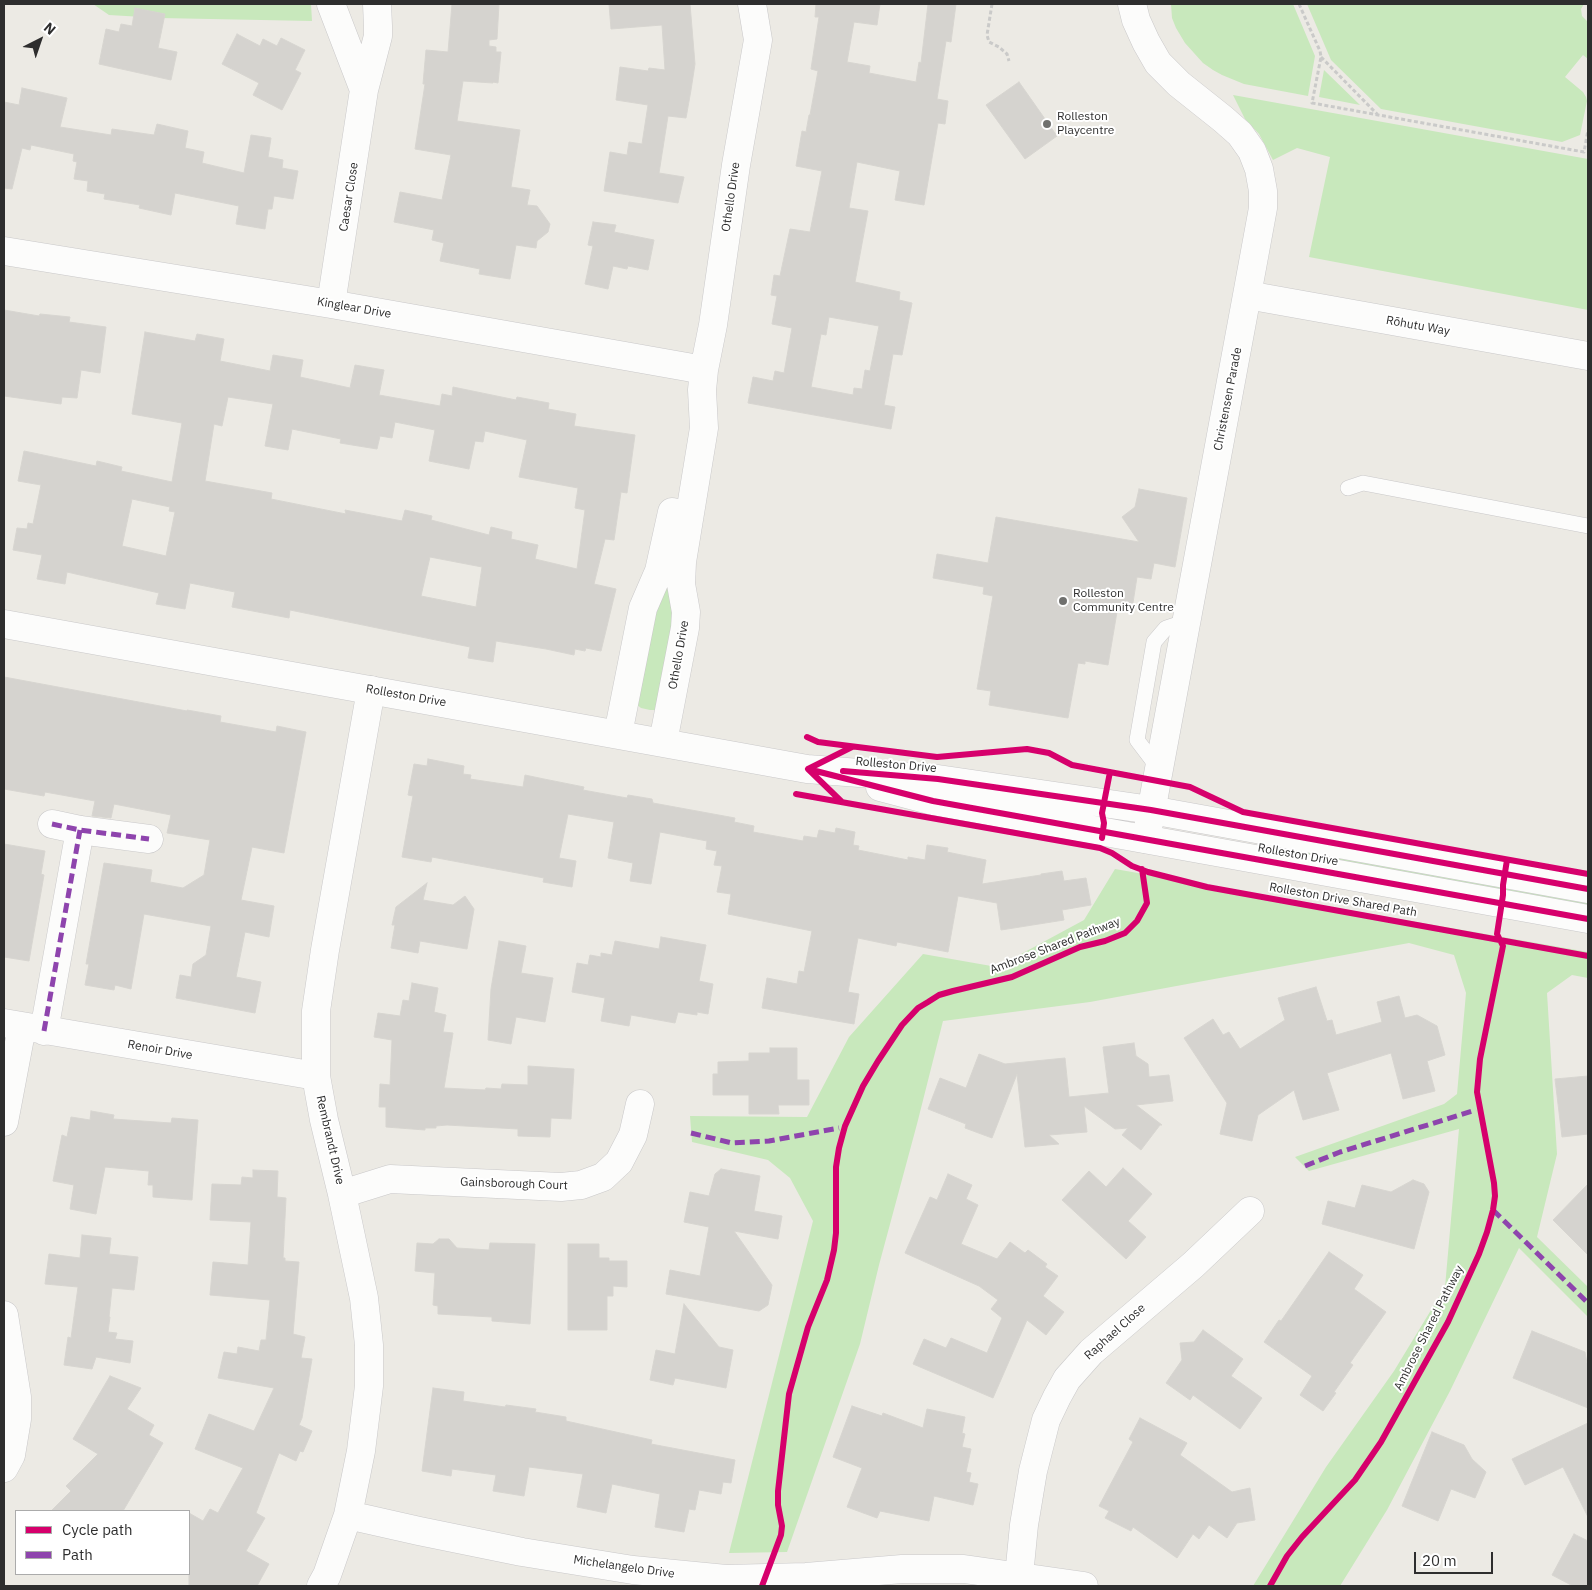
<!DOCTYPE html>
<html>
<head>
<meta charset="utf-8">
<style>
  body { margin:0 }
  #map { position:relative; width:1592px; height:1590px; overflow:hidden; background:#eceae4; font-family:"IBM Plex Sans",sans-serif }
  canvas { display:block }
  .frame { position:absolute; inset:0; border:5px solid #2e2e2e; pointer-events:none }
  .legend { position:absolute; left:15px; top:1510px; width:175px; height:65px; box-sizing:border-box; background:#fff; border:1px solid #ababab; margin:0; padding:6px 9px; list-style:none; font-size:15px; color:#2e2e2e }
  .legend li { display:flex; align-items:center; gap:10px; height:25px }
  .legend b { width:25px; border:1px solid #ababab }
  .north { position:absolute; left:15px; top:15px; width:50px; height:50px; -webkit-text-stroke:4px #fff; paint-order:stroke; rotate:41deg; font-size:14px; font-weight:700; line-height:20px; text-align:center; color:#2e2e2e }
  .north::after { content:''; display:block; margin:auto; width:18px; height:22px; background:#2e2e2e; clip-path:polygon(50% 0,100% 100%,50% 72%,0 100%) }
  .scale { position:absolute; left:1414px; top:1552px; width:79px; height:22px; box-sizing:border-box; border:2px solid #2e2e2e; border-top:0; padding-left:6px; font-size:15px; line-height:18px; white-space:nowrap; color:#2e2e2e; -webkit-text-stroke:4px #fff; paint-order:stroke }
</style>
</head>
<body>
<div id="map">
<canvas width="1592" height="1590"></canvas>
<div class="frame"></div>
<ul class="legend">
<li><b style="height:6px;background:#d6006c"></b>Cycle path</li>
<li><b style="height:6px;background:#8e44ad"></b>Path</li>
</ul>
<div class="north">N</div>
<div class="scale">20 m</div>
</div>
<script>
const c = document.querySelector('canvas').getContext('2d');
c.lineJoin = 'round';
function fillPath(path, color) {
  c.fillStyle = color;
  c.fill(path, 'evenodd');
}
function poly(rows) {
  const path = new Path2D();
  for (const r of rows) {
    path.moveTo(r[0], r[1]);
    for (let i = 2; i < r.length; i += 2) path.lineTo(r[i], r[i + 1]);
  }
  return path;
}
function stroke(path, color, width, dash) {
  c.strokeStyle = color;
  c.lineWidth = width;
  c.lineCap = dash ? 'butt' : 'round';
  c.setLineDash(dash || []);
  c.stroke(path);
}
function drawText(font, color, halo, rows, align = 'center') {
  c.font = font + ' "IBM Plex Sans",sans-serif';
  c.lineWidth = 4;
  c.setLineDash([]);
  c.textBaseline = 'middle';
  c.strokeStyle = halo;
  c.fillStyle = color;
  for (const [text, x, y, turn = 0] of rows) {
    c.save();
    c.translate(x, y);
    c.rotate((+turn || 0) * Math.PI / 180);
    c.textAlign = isNaN(turn) ? turn : align;
    if (halo) c.strokeText(text, 0, 0);
    c.fillText(text, 0, 0);
    c.restore();
  }
}
fillPath(poly([
  [93,4,311,4,312,21,160,18,109,15],
  [1171,4,1293,4,1315,56,1308,96,1244,84,1222,75,1213,70,1203,63,1185,43,1176,28,1172,18],
  [1307,4,1584,4,1581,9,1582,16,1588,22,1588,59,1583,55,1565,77,1583,92,1586,97,1587,101,1580,135,1562,142,1381,109,1331,60],
  [1324,70,1360,105,1319,97],
  [1233,95,1588,159,1588,310,1309,257,1330,157,1297,148,1273,160,1259,134,1245,119],
  [664,580,678,597,657,710,650,710,641,708,636,704,648,616],
  [1285,847,1588,901,1588,909,1283,854],
  [1115,869,1588,952,1588,978,1572,975,1547,993,1557,1154,1537,1237,1588,1287,1588,1317,1519,1248,1450,1391,1387,1510,1340,1586,1253,1586,1326,1467,1394,1371,1445,1287,1459,1129,1309,1171,1295,1157,1444,1104,1457,1094,1466,993,1454,955,1409,943,1090,1002,943,1021,917,1124,879,1265,860,1344,787,1552,729,1553,813,1221,790,1178,768,1160,692,1142,690,1116,807,1117,849,1037,923,954,997,967,1084,920]
]), '#c8e8bc');
const building = poly([
  [452,4,499,4,497,39,489,40,489,46,496,47,496,52,501,52,498,83,493,82,493,83,463,81,457,121,520,130,511,187,530,190,527,205,537,206,550,224,548,232,537,241,536,248,516,245,510,279,479,274,480,269,440,261,444,243,432,240,434,230,394,222,400,192,442,200,451,155,415,149,425,84,423,84,426,50,448,52,452,4],
  [609,4,690,4,695,64,691,90,686,118,668,116,659,173,684,177,678,203,604,191,610,152,627,155,629,142,642,144,648,105,616,100,620,67,648,71,649,68,665,70,662,25,611,29,609,4],
  [816,4,880,4,877,25,854,22,847,62,870,66,869,73,916,82,919,62,921,63,928,4,956,4,951,42,946,41,937,99,948,101,945,124,938,123,924,205,895,200,900,171,857,162,849,208,868,211,855,282,900,292,899,300,912,303,902,355,893,354,884,405,895,407,891,429,748,403,753,377,773,381,775,371,784,373,792,328,772,324,777,296,771,295,774,275,780,276,790,229,810,232,822,171,796,166,802,131,806,132,809,115,810,115,818,71,811,69,819,17,815,17,816,4],
  [829,317,879,326,870,371,865,370,862,389,854,388,853,395,811,387,821,334,826,335,829,317],
  [135,8,165,14,158,48,177,52,171,80,99,64,106,29,119,32,121,24,132,26,135,8],
  [237,34,260,46,263,39,277,46,281,38,305,50,295,70,301,73,282,110,253,95,259,83,222,64,237,34],
  [1019,82,1057,136,1025,159,986,105,1019,82],
  [22,88,67,98,60,127,111,135,112,129,154,135,157,124,188,131,185,148,204,152,202,163,244,173,251,135,271,138,268,157,283,160,282,168,298,171,293,199,274,196,272,209,268,209,265,229,236,224,239,206,175,193,171,215,139,208,140,205,104,199,105,194,87,191,88,181,74,179,77,162,73,161,74,154,31,145,30,150,22,148,12,189,4,188,4,102,19,105,22,88],
  [593,222,616,225,614,232,654,240,648,270,628,266,627,269,613,266,608,289,585,284,593,246,588,245,593,222],
  [4,310,39,316,40,314,70,317,69,322,106,327,100,373,81,370,77,398,62,397,61,404,4,396,4,310],
  [145,332,195,341,197,334,224,339,220,361,270,371,273,355,303,360,300,377,350,388,355,365,384,370,379,395,440,406,442,394,452,396,453,387,516,400,517,397,549,403,548,409,576,414,574,426,635,435,627,493,621,492,614,540,605,539,594,584,616,589,601,651,586,648,585,651,575,649,574,655,546,649,496,641,493,662,468,658,470,647,290,610,289,618,232,607,235,592,190,583,185,609,156,604,159,593,67,572,65,584,37,579,42,555,13,550,17,528,27,529,28,523,33,524,41,485,18,481,24,451,96,466,97,461,122,467,121,471,172,482,182,423,132,414,145,332],
  [228,397,273,404,265,446,288,450,292,429,341,439,340,443,377,449,380,436,392,438,395,422,435,430,429,461,469,469,475,441,483,442,485,431,527,440,519,477,578,488,575,508,585,510,577,569,535,559,538,545,511,539,512,532,491,527,489,535,431,520,432,516,405,510,402,521,345,510,346,514,271,499,272,493,205,481,214,424,222,426,228,397],
  [132,499,170,507,169,511,175,512,166,556,122,546,132,499],
  [430,557,482,567,476,607,421,596,430,557],
  [1139,489,1187,498,1175,567,1154,563,1151,579,1137,577,1132,609,1118,606,1108,665,1085,661,1085,664,1078,663,1068,718,989,705,991,691,977,689,993,596,983,594,984,587,933,578,937,554,988,563,996,517,1139,542,1122,517,1135,507,1139,489],
  [4,677,187,711,187,710,221,716,220,722,276,732,277,726,306,732,284,853,252,847,241,900,274,906,269,937,245,932,236,977,261,982,255,1013,176,998,180,975,191,977,193,964,206,955,211,926,144,914,131,989,115,985,114,990,85,985,89,964,86,964,104,863,152,870,150,882,183,888,204,875,210,840,167,833,171,815,114,804,111,818,92,816,95,801,45,792,44,796,4,789,4,677],
  [428,759,464,766,463,774,471,775,470,779,523,787,525,775,544,779,584,787,583,790,627,798,628,795,652,799,653,803,735,818,734,822,754,826,753,832,803,841,804,836,817,838,819,830,835,833,836,828,855,832,853,845,859,846,858,850,908,860,908,857,925,860,927,845,948,848,947,852,986,860,982,884,1041,875,1041,874,1062,871,1064,881,1086,878,1091,905,1062,910,1064,920,1001,930,997,903,958,896,948,952,897,942,896,946,858,938,848,992,859,994,854,1024,762,1008,767,978,797,984,799,971,804,972,812,931,728,914,731,894,717,892,722,866,714,865,717,851,706,849,707,841,660,832,651,884,630,881,633,863,608,858,614,822,568,814,559,858,576,861,572,887,543,882,544,878,432,857,431,862,402,857,413,796,408,795,414,764,427,766,428,759],
  [4,844,45,851,41,874,44,875,29,961,4,957,4,844],
  [427,883,423,900,453,905,465,896,474,909,467,949,420,941,418,953,391,948,395,925,392,925,396,907,427,883],
  [661,937,706,945,699,981,713,984,708,1014,697,1012,697,1015,678,1012,675,1023,631,1015,629,1026,601,1021,605,998,572,992,577,963,588,965,590,955,601,957,601,953,612,955,615,941,659,949,661,937],
  [499,941,526,946,521,973,553,978,545,1022,516,1017,511,1044,488,1040,491,989,499,941],
  [412,983,438,988,434,1012,446,1015,443,1032,453,1033,444,1088,485,1090,486,1088,501,1089,502,1084,528,1085,528,1066,574,1069,571,1119,551,1118,550,1137,518,1136,518,1129,447,1125,436,1126,436,1128,425,1128,425,1130,386,1127,386,1107,379,1107,380,1084,390,1085,392,1040,374,1037,378,1013,400,1016,403,1000,409,1001,412,983],
  [1316,987,1327,1021,1332,1020,1336,1035,1382,1022,1377,1002,1399,996,1405,1018,1417,1015,1437,1026,1445,1055,1427,1061,1435,1091,1403,1099,1391,1053,1327,1073,1339,1110,1303,1120,1294,1090,1258,1115,1252,1141,1220,1134,1227,1103,1184,1038,1213,1019,1223,1035,1229,1032,1240,1049,1285,1020,1278,998,1316,987],
  [1134,1043,1136,1056,1148,1064,1149,1077,1169,1075,1173,1101,1136,1105,1162,1125,1160,1125,1141,1150,1122,1135,1128,1128,1115,1129,1084,1106,1087,1132,1049,1135,1059,1144,1025,1147,1017,1074,992,1138,965,1128,966,1124,928,1109,940,1078,966,1088,979,1054,1005,1064,1065,1058,1069,1097,1109,1093,1103,1047,1134,1043],
  [770,1048,797,1048,797,1080,809,1080,809,1105,778,1105,779,1114,749,1114,749,1095,713,1095,713,1074,718,1074,718,1062,749,1061,749,1053,770,1053,770,1048],
  [1588,1076,1588,1134,1562,1137,1555,1079,1588,1076],
  [91,1111,114,1115,113,1119,171,1123,172,1118,198,1120,192,1200,153,1197,153,1185,148,1185,149,1171,105,1167,96,1214,70,1209,74,1185,53,1181,62,1135,67,1137,71,1117,90,1120,91,1111],
  [1123,1168,1152,1194,1128,1221,1146,1237,1126,1259,1062,1200,1089,1171,1106,1187,1123,1168],
  [721,1169,760,1176,754,1211,782,1216,778,1239,734,1231,772,1285,768,1305,759,1311,666,1294,670,1270,700,1276,709,1227,684,1222,690,1192,709,1196,715,1174,721,1169],
  [253,1170,278,1171,277,1197,286,1198,283,1258,285,1258,285,1261,299,1262,293,1334,305,1337,301,1358,312,1359,302,1418,299,1425,312,1431,303,1452,300,1451,296,1461,279,1453,256,1513,265,1518,246,1551,269,1564,257,1586,189,1586,189,1513,203,1521,210,1509,218,1513,243,1468,195,1449,209,1414,254,1431,274,1388,218,1378,224,1352,237,1354,238,1347,259,1351,261,1340,266,1340,270,1300,210,1295,213,1262,248,1265,251,1222,210,1220,212,1184,241,1185,242,1177,253,1178,253,1170],
  [948,1174,972,1185,966,1199,978,1205,961,1244,997,1259,1010,1242,1025,1253,1028,1250,1047,1264,1045,1267,1058,1276,1043,1296,1064,1312,1046,1335,1027,1320,993,1398,913,1364,924,1339,946,1348,951,1338,987,1353,1002,1318,991,1309,998,1300,979,1286,905,1253,930,1197,937,1200,948,1174],
  [1413,1180,1424,1184,1429,1192,1414,1249,1322,1224,1328,1201,1355,1208,1362,1185,1391,1192,1413,1180],
  [1588,1184,1588,1255,1553,1220,1588,1184],
  [82,1235,111,1238,109,1254,138,1257,134,1290,112,1288,109,1317,110,1317,108,1332,117,1333,115,1339,133,1341,130,1363,96,1357,92,1369,64,1365,68,1337,71,1338,78,1287,45,1284,49,1254,80,1258,82,1235],
  [439,1239,449,1239,457,1248,489,1250,490,1243,535,1244,530,1324,492,1321,492,1317,438,1314,438,1306,433,1305,435,1273,415,1271,417,1243,433,1244,439,1239],
  [568,1244,599,1244,599,1258,609,1258,609,1261,627,1261,627,1287,613,1286,613,1296,607,1296,607,1330,568,1330,568,1244],
  [1329,1252,1363,1275,1354,1289,1386,1312,1350,1363,1353,1365,1334,1392,1336,1393,1323,1411,1300,1395,1312,1376,1264,1342,1279,1320,1281,1321,1329,1252],
  [684,1304,719,1347,733,1350,726,1388,675,1378,673,1385,650,1380,656,1350,675,1354,684,1304],
  [1203,1330,1243,1359,1231,1376,1262,1398,1240,1429,1193,1395,1190,1400,1166,1383,1182,1360,1180,1343,1194,1342,1203,1330],
  [1532,1331,1585,1352,1588,1369,1588,1408,1513,1378,1532,1331],
  [110,1376,141,1388,127,1409,154,1425,149,1435,163,1443,123,1511,51,1511,71,1491,66,1486,98,1454,73,1439,110,1376],
  [433,1388,464,1392,463,1401,505,1407,506,1405,536,1409,535,1412,566,1417,566,1421,652,1440,651,1444,735,1460,731,1483,723,1482,721,1494,699,1490,695,1510,689,1509,684,1532,655,1527,660,1494,612,1484,606,1513,577,1507,583,1474,529,1467,524,1496,493,1491,496,1475,452,1469,451,1476,422,1471,433,1388],
  [852,1406,882,1416,883,1413,923,1428,927,1409,965,1417,962,1433,965,1434,962,1447,971,1449,966,1472,971,1473,969,1482,978,1484,973,1505,934,1496,929,1521,880,1511,877,1518,847,1507,862,1468,833,1457,852,1406],
  [1140,1418,1187,1443,1180,1455,1232,1492,1250,1488,1255,1520,1237,1523,1227,1538,1209,1525,1199,1539,1193,1534,1177,1558,1133,1527,1131,1531,1105,1518,1109,1511,1099,1506,1133,1442,1129,1439,1140,1418],
  [1588,1423,1588,1517,1563,1467,1525,1485,1512,1459,1588,1423],
  [1432,1432,1464,1445,1472,1459,1486,1472,1475,1498,1451,1489,1438,1521,1402,1506,1432,1432],
  [1574,1534,1588,1541,1588,1586,1573,1586,1552,1575,1574,1534]
]);
fillPath(building, '#d5d3cf');
stroke(building, '#d7d5d0', 1);
const service = poly([
  [1348,488,1363,483,1588,526],
  [1159,769,1137,740,1154,642,1166,628,1175,625,1186,626]
]);
const minor = poly([
  [331,4,364,90],
  [1132,4,1136,20,1146,42,1158,63,1179,84,1223,119,1240,134,1252,151,1259,169,1263,191,1263,208,1247,295,1146,839],
  [4,251,331,304,704,370],
  [1247,295,1588,356],
  [331,304,364,90,378,36,378,26,377,4],
  [618,734,643,608,659,571,672,512],
  [663,742,685,628,686,612,681,584,682,562,704,428,702,390,704,370,713,325,736,165,758,40,752,4],
  [52,824,80,830,149,839],
  [4,1023,316,1076],
  [44,1031,80,830],
  [4,1122,22,1027],
  [342,1194,390,1179,561,1187,581,1185,603,1177,619,1162,633,1135,640,1104],
  [4,1315,17,1397,17,1419,11,1455,4,1468],
  [348,1515,419,1531,522,1552,633,1570,726,1579,806,1577,902,1569,964,1569,1084,1586],
  [1019,1576,1024,1525,1033,1471,1046,1420,1057,1397,1067,1379,1091,1352,1193,1265,1250,1211],
  [321,1586,327,1575,348,1515,361,1451,369,1386,369,1345,364,1298,342,1194,324,1120,316,1076,316,1011,325,950,371,690]
]);
const secondary = poly([
  [4,624,807,769,938,779,1151,810,1588,889],
  [880,787,933,801,1588,919]
]);
stroke(service, '#c9c8c9', 16);
stroke(minor, '#c9c8c9', 29);
stroke(secondary, '#c9c8c9', 29);
stroke(poly([
  [992,4,987,35,989,42,999,47,1007,54,1009,61],
  [1299,4,1320,51,1321,57,1312,103,1584,152,1588,130],
  [1321,57,1378,115]
]), '#cacac9', 3, [4, 2.5]);
stroke(service, '#fcfcfb', 15);
stroke(minor, '#fcfcfb', 28);
stroke(secondary, '#fcfcfb', 28);
stroke(poly([
  [52,824,80,830,149,839],
  [44,1031,80,830],
  [691,1133,732,1143,769,1141,839,1128],
  [1305,1166,1340,1152,1476,1110],
  [1493,1210,1588,1303]
]), '#8e44ad', 5, [10, 5]);
stroke(poly([
  [807,737,818,742,937,757,1027,749,1049,753,1072,765,1190,787,1243,812,1588,874],
  [808,769,933,801,1588,919],
  [843,771,938,779,1151,810,1588,889],
  [796,794,1100,848,1112,853,1132,866,1148,872,1207,887,1588,956],
  [842,802,808,769,852,747],
  [1102,838,1104,823,1102,813,1110,772],
  [762,1586,781,1535,782,1526,778,1505,778,1491,789,1394,808,1327,827,1280,834,1250,836,1233,836,1167,839,1148,845,1126,863,1086,878,1061,902,1025,918,1008,928,1002,939,995,953,991,1012,977,1080,947,1105,941,1125,933,1137,921,1147,903,1142,869],
  [1270,1586,1287,1556,1302,1537,1355,1480,1381,1442,1448,1322,1479,1254,1487,1232,1493,1210,1495,1196,1494,1183,1477,1092,1480,1059,1503,946,1497,934,1503,895,1503,885,1507,860]
]), '#d6006c', 6);
for (const [x, y, r, color] of [
  [1047,124,5,"#70706e"],
  [1063,601,5,"#70706e"]
]) {
  const dot = new Path2D();
  dot.arc(x, y, r, 0, 2 * Math.PI);
  c.fillStyle = color;
  c.fill(dot);
  stroke(dot, '#fff', 2);
}
drawText('12px', '#2e2e2e', '#fff', [
  ["Rolleston",1057,117],
  ["Playcentre",1057,131],
  ["Rolleston",1073,594],
  ["Community Centre",1073,608]
], 'left');
drawText('12px', '#2e2e2e', '#fff', [
  ["Caesar Close",349,197,-81],
  ["Othello Drive",731,197,-82],
  ["Kinglear Drive",354,308,10],
  ["Rōhutu Way",1418,326,10],
  ["Christensen Parade",1228,399,-79],
  ["Othello Drive",679,655,-80],
  ["Rolleston Drive",406,696,10],
  ["Rolleston Drive",896,765,5],
  ["Rolleston Drive",1298,855,10],
  ["Rolleston Drive Shared Path",1343,900,10],
  ["Ambrose Shared Pathway",1055,946,-21],
  ["Renoir Drive",160,1050,10],
  ["Rembrandt Drive",330,1140,77],
  ["Gainsborough Court",514,1184,2],
  ["Ambrose Shared Pathway",1429,1328,-63],
  ["Raphael Close",1115,1332,-42],
  ["Michelangelo Drive",624,1567,8]
]);
</script>
</body>
</html>
